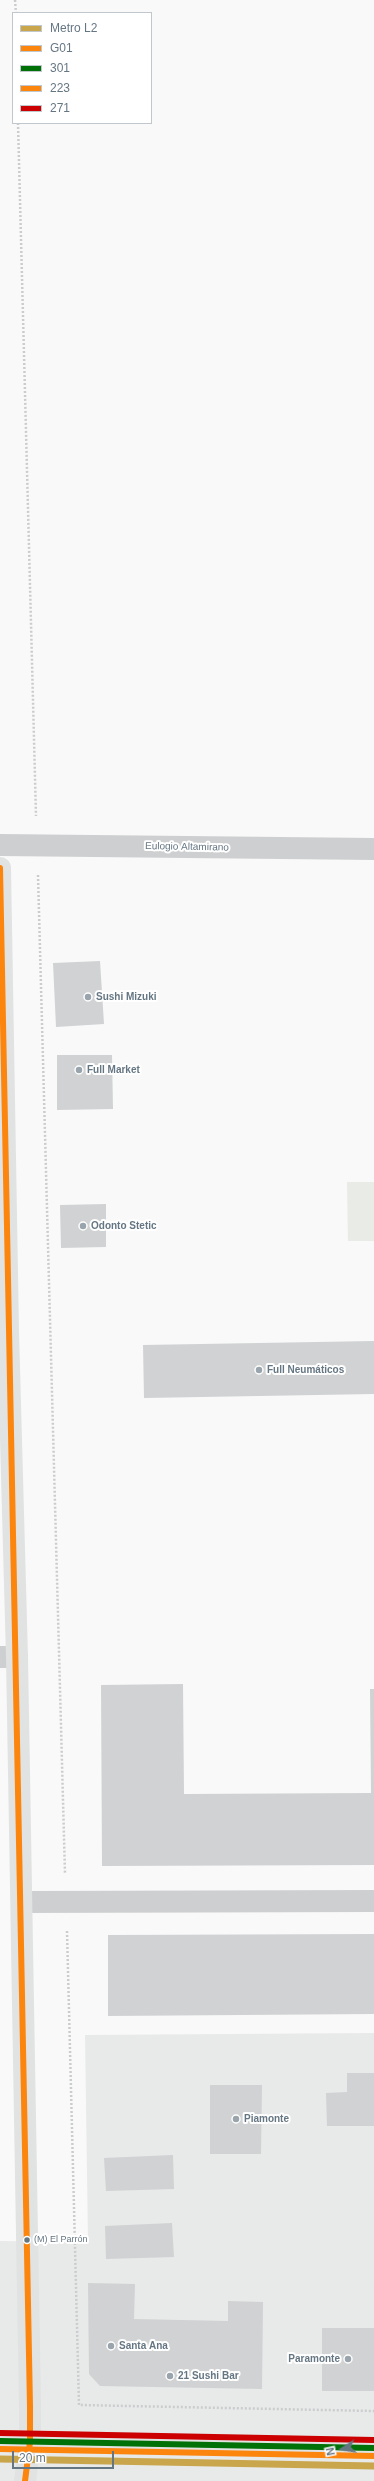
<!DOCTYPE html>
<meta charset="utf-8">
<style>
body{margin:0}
#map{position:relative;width:374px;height:2481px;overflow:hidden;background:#f9f9f9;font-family:Helvetica,sans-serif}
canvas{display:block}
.legend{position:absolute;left:12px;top:12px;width:140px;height:112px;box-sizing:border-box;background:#fff;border:1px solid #c1c8cd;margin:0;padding:5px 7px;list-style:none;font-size:12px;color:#657683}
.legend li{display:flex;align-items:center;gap:8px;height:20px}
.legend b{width:20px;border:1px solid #c1c8cd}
.north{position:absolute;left:322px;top:2429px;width:40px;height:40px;-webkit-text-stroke:3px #fff;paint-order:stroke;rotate:258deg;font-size:11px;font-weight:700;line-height:16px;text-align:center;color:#657683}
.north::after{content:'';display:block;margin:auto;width:14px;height:18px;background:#657683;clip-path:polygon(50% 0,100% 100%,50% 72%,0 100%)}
.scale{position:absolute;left:12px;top:2451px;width:102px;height:18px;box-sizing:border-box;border:2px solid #657683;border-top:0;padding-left:5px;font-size:12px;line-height:14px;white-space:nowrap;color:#657683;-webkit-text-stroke:3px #fff;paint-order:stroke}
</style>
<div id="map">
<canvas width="374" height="2481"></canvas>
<ul class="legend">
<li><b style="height:5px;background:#c9a54c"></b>Metro L2</li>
<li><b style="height:5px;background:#fc850d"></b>G01</li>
<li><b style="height:5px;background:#007106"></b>301</li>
<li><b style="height:5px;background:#fc850d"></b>223</li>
<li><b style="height:5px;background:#c00"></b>271</li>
</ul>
<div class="north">N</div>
<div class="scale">20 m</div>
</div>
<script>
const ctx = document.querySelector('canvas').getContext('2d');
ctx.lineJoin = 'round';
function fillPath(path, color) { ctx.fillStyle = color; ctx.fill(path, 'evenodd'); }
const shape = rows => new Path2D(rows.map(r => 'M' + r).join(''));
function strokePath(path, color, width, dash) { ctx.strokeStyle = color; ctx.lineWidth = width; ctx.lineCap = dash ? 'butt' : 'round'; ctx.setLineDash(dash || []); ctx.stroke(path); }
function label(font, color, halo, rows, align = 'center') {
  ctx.font = font + ' Helvetica,sans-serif'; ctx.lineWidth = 4; ctx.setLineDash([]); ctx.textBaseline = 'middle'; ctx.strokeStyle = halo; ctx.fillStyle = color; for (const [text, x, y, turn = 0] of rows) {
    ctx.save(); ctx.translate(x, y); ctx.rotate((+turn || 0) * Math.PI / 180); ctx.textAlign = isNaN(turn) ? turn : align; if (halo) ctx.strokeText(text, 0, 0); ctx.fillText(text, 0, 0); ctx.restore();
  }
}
fillPath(shape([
 [374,2033,374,2481,0,2481,0,2241,88,2242,85,2035]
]), '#e8e9e9');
fillPath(shape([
 [347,1182,374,1182,374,1241,348,1241]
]), '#e8ebe6');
fillPath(shape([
 [100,961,104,1024,56,1027,53,963],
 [57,1055,112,1055,113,1109,57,1110],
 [106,1204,106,1247,61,1248,60,1205],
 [374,1341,374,1394,144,1398,143,1345],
 [183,1684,184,1794,371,1793,370,1689,374,1689,374,1865,102,1866,101,1685],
 [374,1934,374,2014,108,2016,108,1935],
 [347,2073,374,2073,374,2126,327,2126,326,2093,347,2092],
 [210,2085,262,2085,261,2154,210,2154],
 [173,2155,174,2189,106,2191,104,2158],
 [172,2223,174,2257,106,2259,105,2226],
 [88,2283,135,2284,134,2319,228,2321,228,2301,263,2302,262,2389,100,2386,89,2374],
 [322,2328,374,2328,374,2391,322,2391]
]), '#d0d2d3');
strokePath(shape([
 [15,0,16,13],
 [18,123,36,816],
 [38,875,65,1874],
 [67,1931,79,2405,374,2411]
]), '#cbcccd', 2.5, [2, 2]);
strokePath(shape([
 [0,845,374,849],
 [0,1657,17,1657],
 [22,1902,374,1901]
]), '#cecfd0', 22);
strokePath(shape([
 [0,868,8,1331,17,1657,30,2406,30,2442,25,2481],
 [0,2441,374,2448]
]), '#e1e2e2', 22);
strokePath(shape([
 [0,868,30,2406,30,2442,25,2481]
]), '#fc850d', 6);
strokePath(shape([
 [0,2441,374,2448]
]), '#007106', 6);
strokePath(shape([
 [0,2449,374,2456]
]), '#fc850d', 6);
strokePath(shape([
 [0,2433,374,2440]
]), '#c00', 6);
strokePath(shape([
 [0,2459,374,2466]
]), '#c9a54c', 7);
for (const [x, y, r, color] of [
 [88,997,4,"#99a4ac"],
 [79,1070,4,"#99a4ac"],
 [83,1226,4,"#99a4ac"],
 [259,1370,4,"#99a4ac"],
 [236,2119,4,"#99a4ac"],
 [27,2240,3.5,"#657683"],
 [111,2346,4,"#99a4ac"],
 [348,2359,4,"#99a4ac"],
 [170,2376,4,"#99a4ac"]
]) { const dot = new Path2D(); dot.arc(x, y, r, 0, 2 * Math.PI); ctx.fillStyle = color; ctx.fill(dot); strokePath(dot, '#fff', 1.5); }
label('9px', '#657683', '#fff', [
 ["(M) El Parrón",34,2240]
], 'left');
label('10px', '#657683', '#fff', [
 ["Eulogio Altamirano",187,847,1]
]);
label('bold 10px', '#657683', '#fff', [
 ["Sushi Mizuki",96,997],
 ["Full Market",87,1070],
 ["Odonto Stetic",91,1226],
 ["Full Neumáticos",267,1370],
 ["Piamonte",244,2119],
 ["Santa Ana",119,2346],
 ["Paramonte",340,2359,"right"],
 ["21 Sushi Bar",178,2376]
], 'left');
</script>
